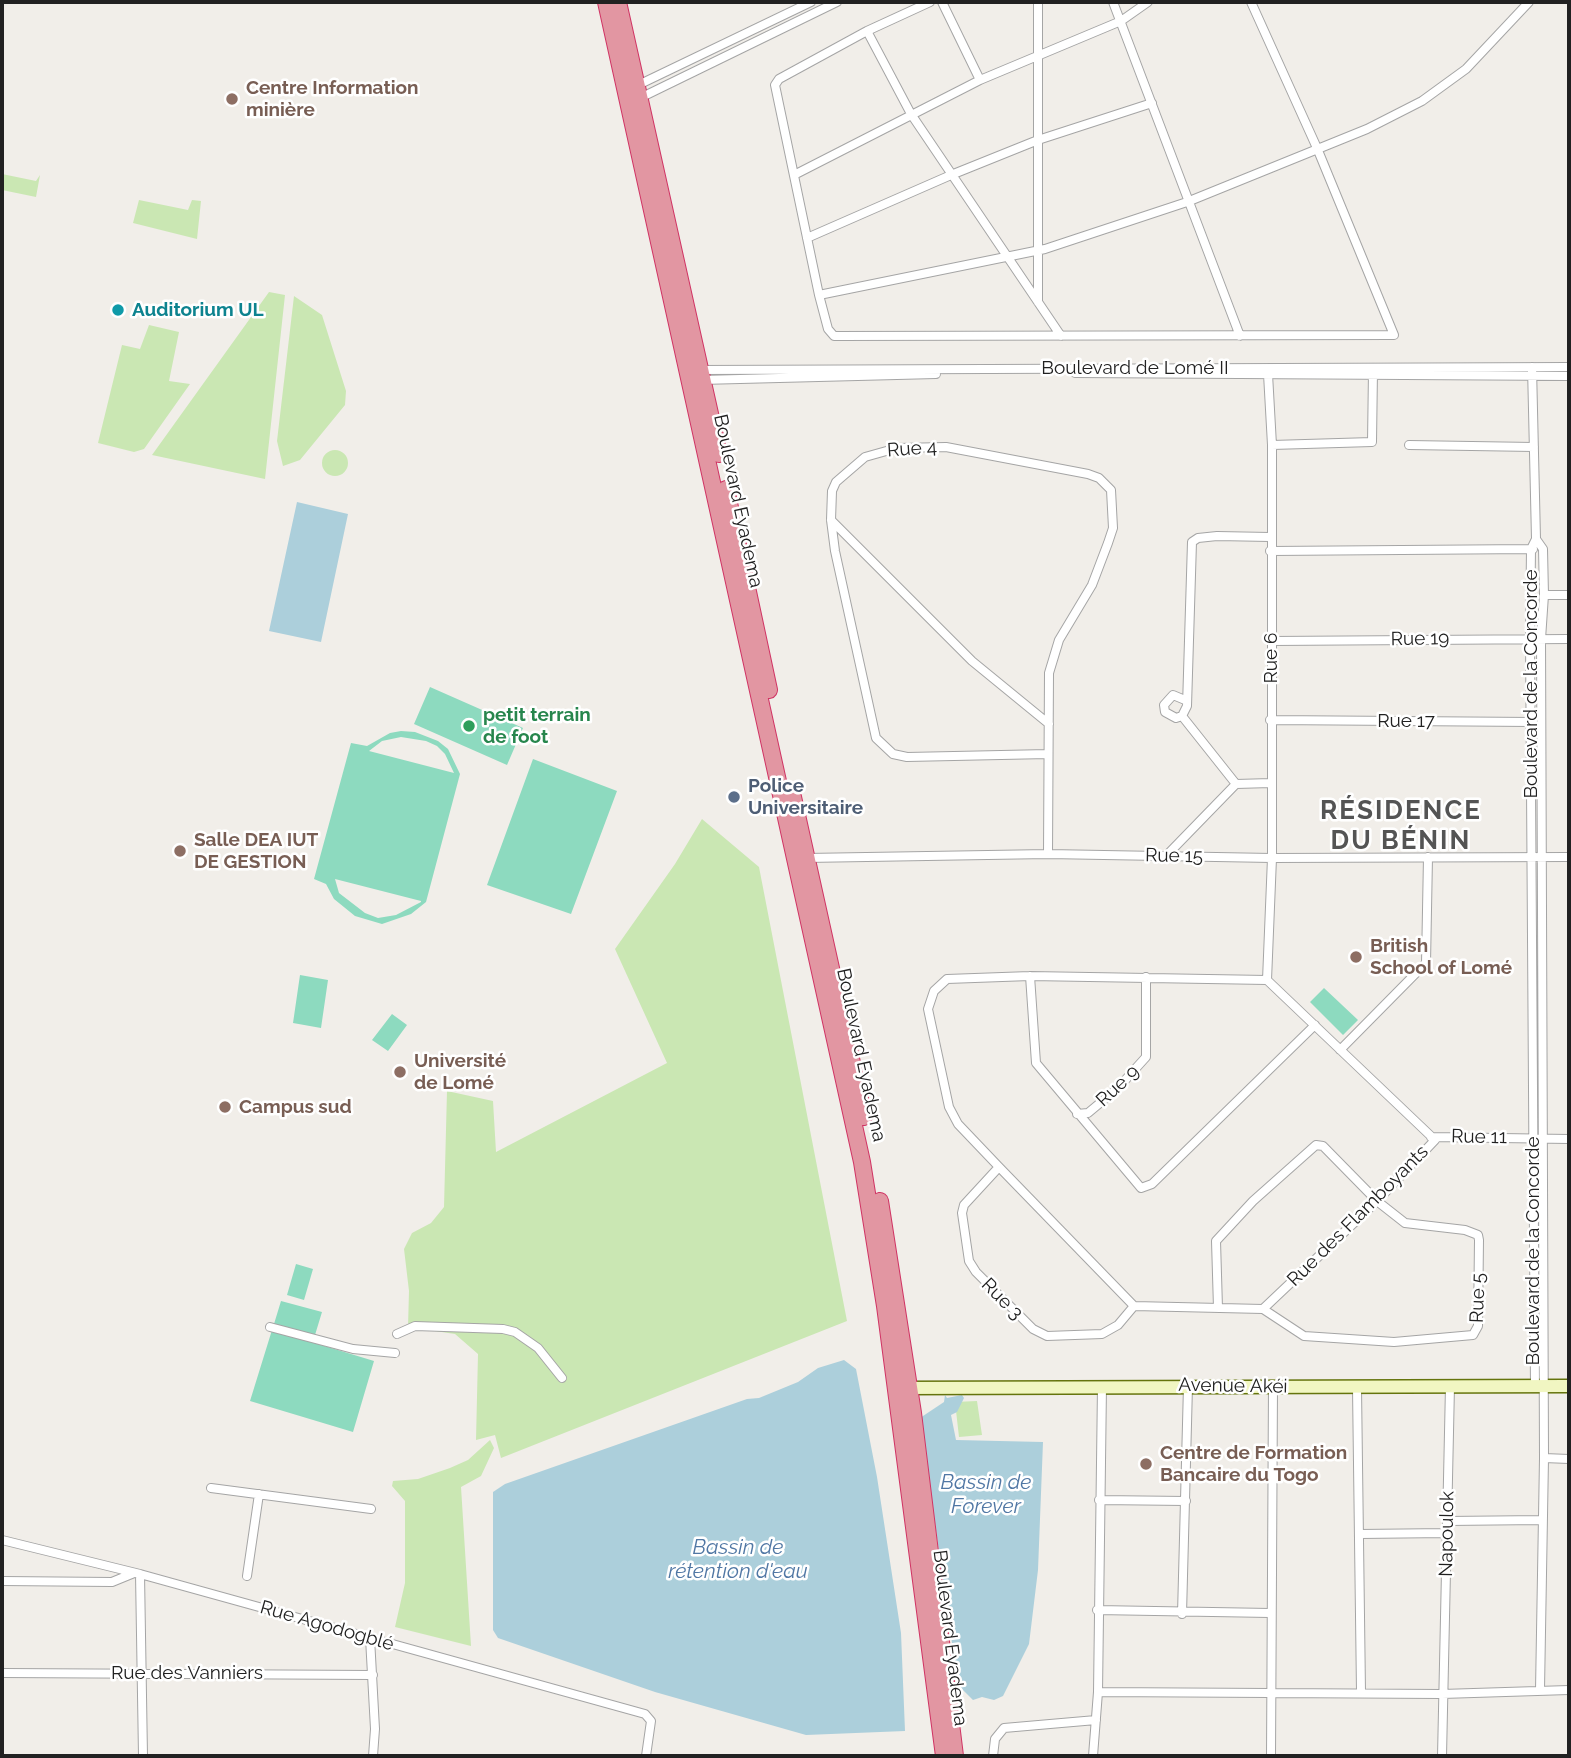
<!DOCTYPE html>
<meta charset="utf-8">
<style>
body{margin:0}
#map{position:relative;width:1571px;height:1758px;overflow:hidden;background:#f1eee9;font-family:Raleway,sans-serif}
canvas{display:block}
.frame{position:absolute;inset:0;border:4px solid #212121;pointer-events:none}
</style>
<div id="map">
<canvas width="1571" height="1758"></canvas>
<div class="frame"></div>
</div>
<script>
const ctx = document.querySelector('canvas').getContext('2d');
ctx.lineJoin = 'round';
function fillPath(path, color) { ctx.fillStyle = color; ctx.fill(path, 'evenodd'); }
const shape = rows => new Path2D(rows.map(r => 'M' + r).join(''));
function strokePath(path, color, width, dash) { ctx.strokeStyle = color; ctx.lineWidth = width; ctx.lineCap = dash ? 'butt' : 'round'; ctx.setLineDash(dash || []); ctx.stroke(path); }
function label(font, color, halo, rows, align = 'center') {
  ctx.font = font + ' Raleway,sans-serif'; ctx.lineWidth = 5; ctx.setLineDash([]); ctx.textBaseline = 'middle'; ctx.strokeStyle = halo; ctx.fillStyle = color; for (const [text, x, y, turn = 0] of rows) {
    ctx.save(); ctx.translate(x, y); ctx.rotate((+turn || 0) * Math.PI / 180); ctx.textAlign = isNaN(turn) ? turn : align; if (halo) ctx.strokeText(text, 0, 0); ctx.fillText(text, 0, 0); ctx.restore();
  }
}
fillPath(shape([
 [2,174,36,181,40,175,36,197,2,190],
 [139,200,188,210,192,200,201,201,197,239,133,223],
 [269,292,285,295,265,479,152,455],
 [294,296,322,315,346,391,345,405,300,460,283,466,277,441],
 [149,325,179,332,169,381,190,384,144,449,134,452,98,443,122,345,140,349],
 '322 463a13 13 0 1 1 26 0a13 13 0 1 1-26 0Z',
 [702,819,759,867,847,1321,501,1458,495,1435,476,1440,478,1354,455,1334,408,1327,409,1291,404,1249,412,1233,431,1223,444,1207,447,1091,493,1101,496,1152,667,1063,615,949,675,864],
 [977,1401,982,1435,959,1437,955,1402],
 [490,1440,494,1448,481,1476,461,1487,471,1646,395,1627,405,1583,405,1501,392,1486,393,1481,418,1479,450,1468,468,1460]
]), '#cae7b3');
fillPath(shape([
 [430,687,523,728,507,765,414,724],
 [401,731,415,732,438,741,448,749,460,774,426,902,411,914,382,924,355,916,334,899,326,884,314,879,351,743,367,746,390,733],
 [401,737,426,741,437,746,445,754,454,773,369,751,382,741],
 [335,879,421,901,421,902,396,915,378,918,365,913,339,893],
 [533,759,617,791,571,914,487,885],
 [300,975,328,980,321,1028,293,1023],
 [1324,988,1358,1020,1343,1035,1310,1002],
 [392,1014,407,1025,388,1051,372,1040],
 [296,1264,313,1269,304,1300,287,1295],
 [281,1301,322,1312,315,1335,274,1324],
 [272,1330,374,1361,353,1432,250,1401]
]), '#8ddabf');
fillPath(shape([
 [297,502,348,514,321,642,269,631],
 [844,1360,856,1369,877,1477,901,1633,905,1731,806,1735,655,1692,498,1638,493,1630,493,1492,505,1484,747,1399,759,1398,798,1382,818,1368],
 [945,1395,947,1398,962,1395,964,1398,957,1412,951,1415,956,1440,1043,1442,1038,1570,1029,1644,1003,1696,994,1700,982,1697,973,1700,958,1685,920,1418,944,1402]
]), '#accfdb');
const street = shape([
 [930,2,867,31,779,79,775,85,819,295,828,329,834,336,1394,335,1317,148,1251,2],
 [942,2,980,80],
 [1038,2,1038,302],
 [1113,2,1240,336],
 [867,31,911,114,1061,336],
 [634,87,811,2],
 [638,99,837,2],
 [794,175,980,80,1121,21,1148,2],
 [807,238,951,175,1038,140,1152,103],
 [819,295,1045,249,1187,202,1367,129,1422,101,1466,69,1529,2],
 [1532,367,1536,539,1531,549,1530,638,1535,1388],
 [697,370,1569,367],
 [1075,373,1569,376],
 [701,380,936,374],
 [1272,445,1372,442,1373,371],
 [1409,445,1534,447],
 [831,520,972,661,1049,724],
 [1536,539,1543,549,1544,595,1541,639,1544,1458,1540,1690],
 [1270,551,1533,549],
 [1544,595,1569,595],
 [1271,641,1569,639],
 [1185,700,1173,695,1164,705,1165,712,1176,718,1182,716,1187,706,1192,542,1198,538,1217,536,1270,537],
 [1182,716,1236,784],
 [1270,720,1533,722],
 [1048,854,1049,673,1059,640,1092,585,1108,543,1113,528,1111,490,1099,478,1088,474,946,447,897,448,865,457,836,482,832,491,831,520,835,551,876,738,893,754,907,757,1048,754],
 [1166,856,1236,784,1271,783],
 [806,858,1048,854,1272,858,1569,857],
 [1030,976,1267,980,1435,1140,1377,1201,1263,1309,1134,1306,999,1167,958,1124,949,1107,928,1009,934,991,947,979,1030,976],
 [1030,976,1036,1063,1141,1188,1152,1184,1315,1025],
 [1267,980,1272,858,1272,445,1268,374],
 [1340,1050,1426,963,1428,857],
 [1077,1114,1088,1113,1118,1088,1146,1057,1146,977],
 [1431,1137,1569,1139],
 [999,1167,964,1205,962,1213,969,1261,976,1272,1033,1329,1047,1336,1102,1334,1118,1325,1134,1306],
 [1218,1308,1216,1241,1253,1201,1316,1145,1323,1146,1377,1201,1405,1223,1465,1230,1478,1235,1479,1240,1478,1326,1473,1335,1394,1342,1304,1336,1263,1309],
 [270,1327,353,1349,395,1353],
 [397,1334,415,1326,503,1329,515,1332,538,1348,562,1378],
 [1357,1388,1361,1692],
 [1544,1458,1569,1459],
 [211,1488,371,1509],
 [1099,1500,1186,1501],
 [1447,1521,1542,1520],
 [1360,1534,1447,1533],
 [2,1540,140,1574,645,1714,651,1721,646,1756],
 [140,1574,143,1756],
 [247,1576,259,1494],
 [2,1581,112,1582,134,1573],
 [1097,1610,1270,1613],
 [1182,1614,1188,1386],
 [370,1638,375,1729,373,1756],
 [2,1673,373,1675],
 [1098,1692,1442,1694,1569,1690],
 [993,1756,995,1739,1004,1728,1096,1720],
 [1093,1756,1098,1692,1102,1386],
 [1271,1756,1273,1386],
 [1442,1756,1450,1386]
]);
const secondary = shape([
 [901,1388,1569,1386]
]);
const highway = shape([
 [606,2,862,1162,885,1306,944,1756],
 [618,2,719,454],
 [726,489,769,690],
 [793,797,864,1117],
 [880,1201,913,1413,955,1756]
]);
strokePath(street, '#a5a5a5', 10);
strokePath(secondary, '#65740d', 15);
strokePath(highway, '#d03464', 18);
strokePath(street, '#fff', 8);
strokePath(secondary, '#f1f6c2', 12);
strokePath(highway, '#e296a2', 16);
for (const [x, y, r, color] of [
 [232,99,7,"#8d6e63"],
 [118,310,7,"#0f9aa8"],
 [469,726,7,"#2e9e5b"],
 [734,797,7,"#5c6f8a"],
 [180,851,7,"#8d6e63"],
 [1356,957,7,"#8d6e63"],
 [400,1072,7,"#8d6e63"],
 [225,1107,7,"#8d6e63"],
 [1146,1464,7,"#8d6e63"]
]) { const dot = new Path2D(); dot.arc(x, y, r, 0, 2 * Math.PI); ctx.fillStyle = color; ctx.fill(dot); strokePath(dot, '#fff', 2.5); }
label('bold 19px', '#785e54', '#fff', [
 ["Centre Information",246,88],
 ["minière",246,110],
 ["Salle DEA IUT",194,840],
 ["DE GESTION",194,862],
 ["British",1370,946],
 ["School of Lomé",1370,968],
 ["Université",414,1061],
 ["de Lomé",414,1083],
 ["Campus sud",239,1107],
 ["Centre de Formation",1160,1453],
 ["Bancaire du Togo",1160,1475]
], 'left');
label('bold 19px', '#0d838f', '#fff', [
 ["Auditorium UL",132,310]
], 'left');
label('19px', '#212121', '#fff', [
 ["Boulevard de Lomé II",1135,368],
 ["Rue 4",912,449,-4],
 ["Boulevard Eyadema",738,501,78],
 ["Rue 19",1420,639,-1],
 ["Rue 6",1271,658,-90],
 ["Boulevard de la Concorde",1531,684,-90],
 ["Rue 17",1406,721],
 ["Rue 15",1174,856,1],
 ["Boulevard Eyadema",861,1055,78],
 ["Rue 9",1118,1086,-43],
 ["Rue 11",1479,1137,1],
 ["Rue des Flamboyants",1358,1216,-45],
 ["Boulevard de la Concorde",1533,1251,-90],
 ["Rue 5",1478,1298,-88],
 ["Rue 3",1002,1299,45],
 ["Avenue Akéi",1233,1386,1],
 ["Napoulok",1447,1534,-89],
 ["Rue Agodogblé",327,1626,16],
 ["Boulevard Eyadema",950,1638,83],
 ["Rue des Vanniers",187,1673]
]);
label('bold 19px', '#27864d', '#fff', [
 ["petit terrain",483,715],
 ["de foot",483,737]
], 'left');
label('bold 19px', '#4e5e75', '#fff', [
 ["Police",748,786],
 ["Universitaire",748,808]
], 'left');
label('italic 21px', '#5077a4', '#fff', [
 ["Bassin de",986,1483],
 ["Forever",986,1507],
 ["Bassin de",738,1548],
 ["rétention d'eau",738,1572]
]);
ctx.letterSpacing = '2px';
label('bold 26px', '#545454', '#fff', [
 ["RÉSIDENCE",1401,811],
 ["DU BÉNIN",1401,841]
]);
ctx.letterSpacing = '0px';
</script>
